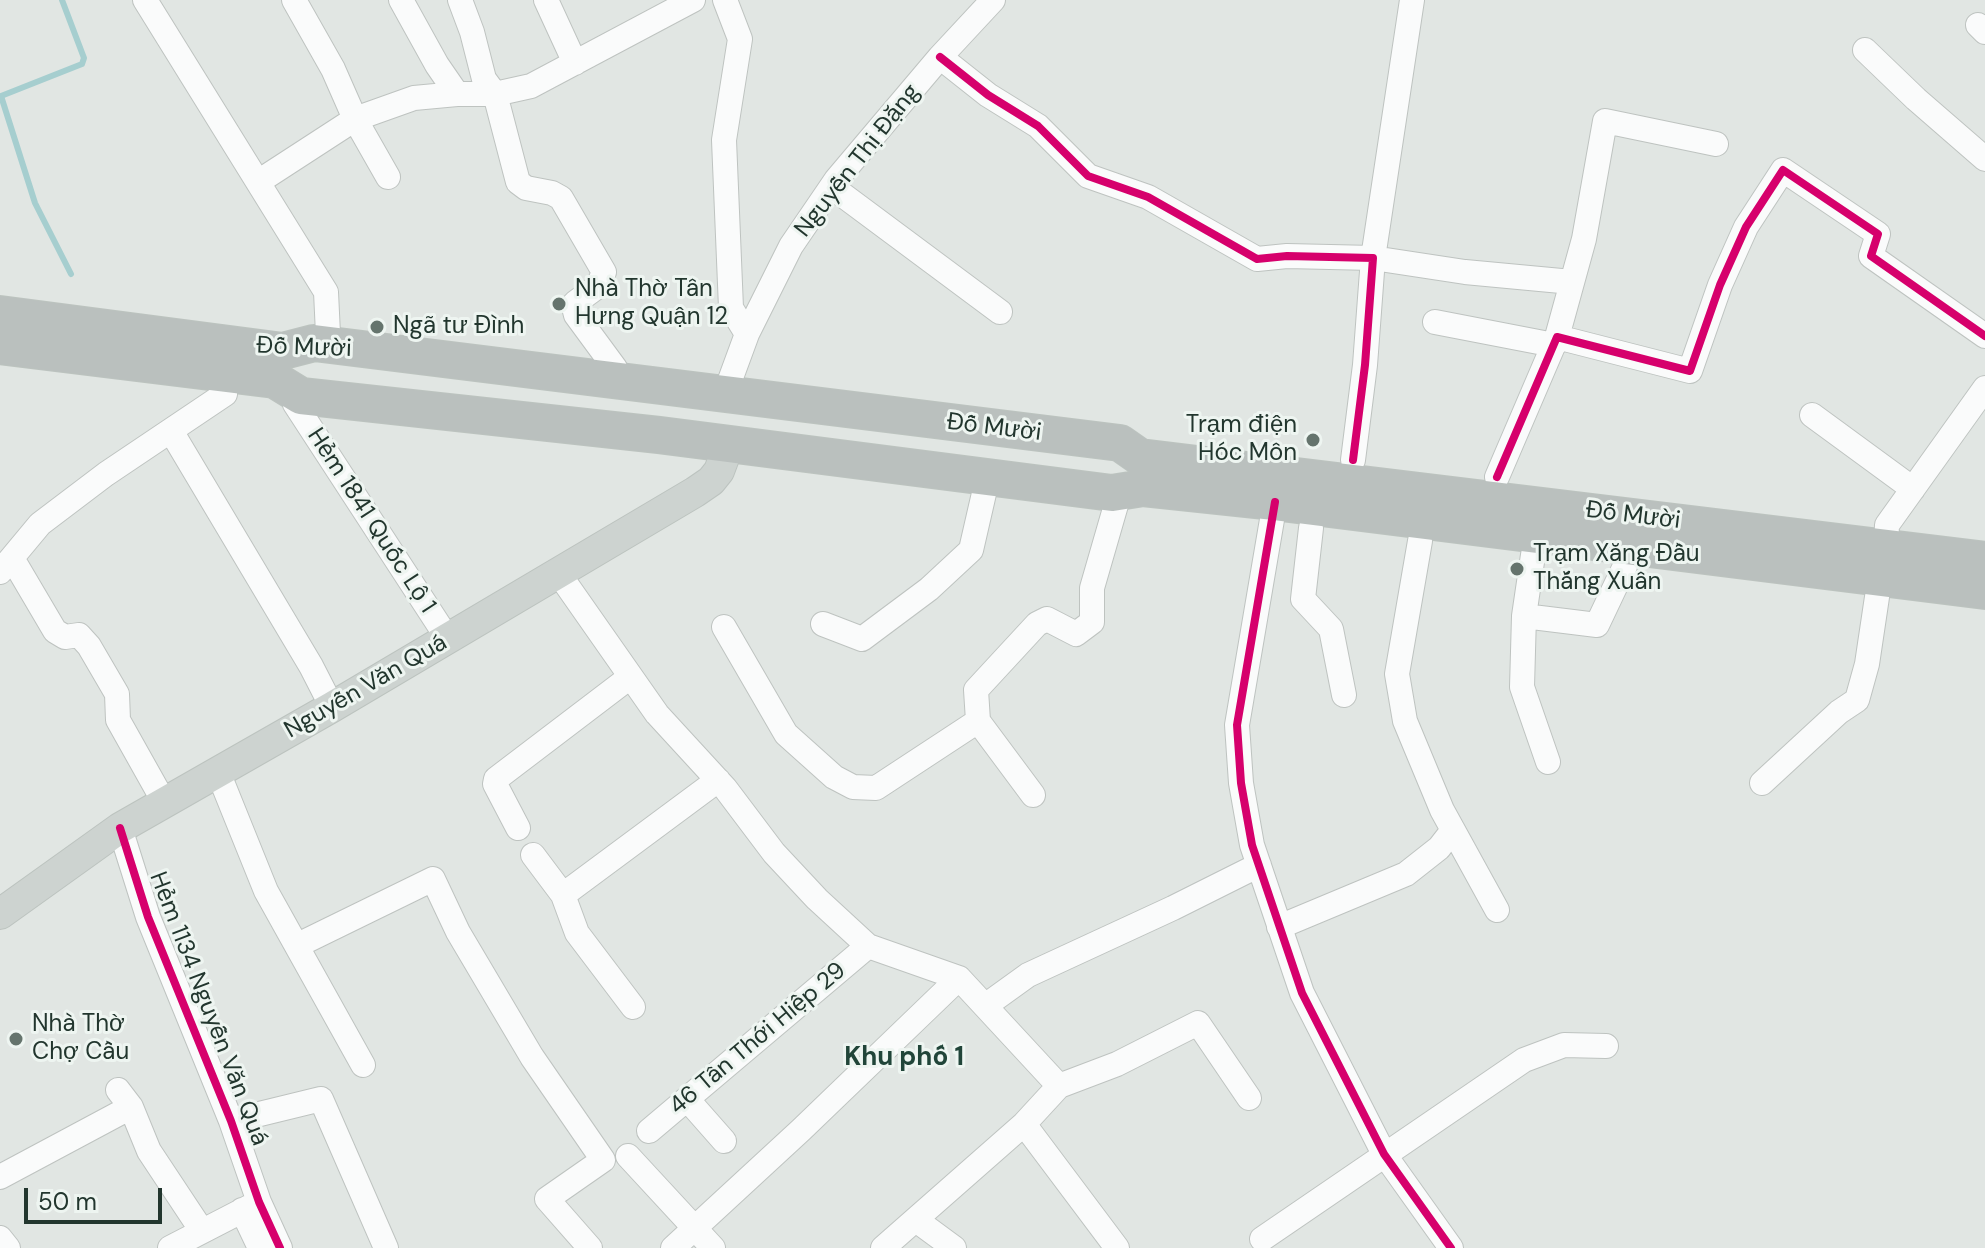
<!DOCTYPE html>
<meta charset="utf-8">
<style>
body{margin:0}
#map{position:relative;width:1985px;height:1248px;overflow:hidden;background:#e1e6e3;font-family:"DM Sans",sans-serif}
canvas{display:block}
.scale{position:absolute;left:24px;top:1188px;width:138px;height:36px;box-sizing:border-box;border:4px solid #22362e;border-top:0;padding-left:10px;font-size:24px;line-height:28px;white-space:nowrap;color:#22362e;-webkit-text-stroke:6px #eef5f1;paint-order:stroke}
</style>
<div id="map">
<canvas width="1985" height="1248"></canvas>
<div class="scale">50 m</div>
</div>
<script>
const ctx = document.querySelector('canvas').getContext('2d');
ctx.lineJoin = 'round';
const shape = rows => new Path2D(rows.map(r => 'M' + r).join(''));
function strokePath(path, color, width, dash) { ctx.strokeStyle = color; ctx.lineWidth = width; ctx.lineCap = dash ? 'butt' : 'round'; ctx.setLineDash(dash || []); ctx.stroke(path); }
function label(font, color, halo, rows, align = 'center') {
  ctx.font = font + ' "DM Sans",sans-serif'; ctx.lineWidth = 6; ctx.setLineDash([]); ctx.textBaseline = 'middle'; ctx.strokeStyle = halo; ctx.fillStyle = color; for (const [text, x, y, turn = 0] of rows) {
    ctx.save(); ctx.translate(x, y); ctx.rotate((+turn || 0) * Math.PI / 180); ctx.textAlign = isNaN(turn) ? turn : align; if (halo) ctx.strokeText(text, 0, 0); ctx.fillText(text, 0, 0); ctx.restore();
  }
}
strokePath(shape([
 [62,0,84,58,82,64,1,96,35,203,71,274]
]), '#a6cecf', 6);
const minor = shape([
 [145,0,326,292,328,334],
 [294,0,333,69,355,119,388,177],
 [401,0,437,65,457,94],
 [460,0,472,32,484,79,495,94,518,182,526,188,552,193,561,198,604,272,598,286,575,303,574,307,576,315,615,368,618,381],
 [546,0,575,63],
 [725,0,740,39,724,140,731,308,747,334],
 [1978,25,1985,32],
 [1865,50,1916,99,1985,159],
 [940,57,988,95,1038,126,1088,176,1148,197,1257,259,1287,256,1373,258,1465,272,1572,282],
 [258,182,355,119,414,98,457,94,495,94,531,86,693,0],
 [832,187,1000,312],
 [1435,322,1554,345],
 [1557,337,1690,371,1720,285,1746,227,1783,170,1878,234,1871,256,1985,336],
 [729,383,747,334,791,246,836,180,940,57,993,0],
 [295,404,448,639],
 [1812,415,1913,489],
 [171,431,311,666,332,707],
 [1353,460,1365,365,1373,258,1412,0],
 [1497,477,1557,337,1584,239,1605,121,1716,144],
 [1275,502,1237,725,1241,783,1252,845,1302,993,1384,1154,1451,1248],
 [1311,528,1303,599,1331,629,1344,695],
 [1420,541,1397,674,1405,721,1442,810,1497,910],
 [1886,546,1887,525,1985,388],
 [1533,555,1524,616,1597,625,1625,566],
 [12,558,55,631,65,637,79,635,89,646,117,694,118,720,164,802],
 [0,572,40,524,106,474,225,394],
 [559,574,657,714,725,788,774,853,817,899,868,946,959,978],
 [1524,616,1522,687,1548,762],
 [823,624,862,639,929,589,971,550,985,489],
 [724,627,786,734,834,777,853,787,876,788,978,721,976,690,1037,624,1047,619,1076,634,1092,622,1092,588,1116,505],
 [978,721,1033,795],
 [218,772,266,891,363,1065],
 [1762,783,1839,712,1857,700,1867,664,1877,597],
 [120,828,148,917,231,1121,259,1202,280,1248],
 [518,828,495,784,496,779,630,677],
 [533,855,563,895,577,933,633,1007],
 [563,895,718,780],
 [1279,927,1406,874,1439,848,1453,830],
 [298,945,433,879,458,932,532,1057,603,1160,547,1199,590,1248],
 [985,1006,1028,975,1173,908,1259,865],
 [1059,1086,1117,1064,1198,1023,1249,1098],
 [118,1090,131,1107,149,1151,202,1231],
 [687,1099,724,1141],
 [231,1121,321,1099,386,1248],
 [1024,1124,1117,1248],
 [649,1131,868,946],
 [628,1156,713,1248],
 [0,1177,131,1107],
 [242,1210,260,1248],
 [916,1220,954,1248],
 [0,1238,8,1248],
 [1262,1239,1524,1060,1564,1045,1606,1046],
 [170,1248,259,1202],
 [673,1248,801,1130,959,978,1059,1086,1024,1124,883,1248]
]);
const major = shape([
 [0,914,120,828,332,707,695,492,711,481,719,471,725,455]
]);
const highway = shape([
 [0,314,283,351,314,343,1120,443,1140,457,1985,560],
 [0,346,275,380,301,396,659,435,1112,493,1143,488,1275,502,1985,591]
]);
strokePath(minor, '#bec3c0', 26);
strokePath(major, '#bcc3bf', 32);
strokePath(highway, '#bcc3bf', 38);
strokePath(minor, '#fafbfb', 24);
strokePath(major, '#cdd3d0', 30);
strokePath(highway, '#bac0be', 36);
strokePath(shape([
 [940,57,988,95,1038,126,1088,176,1148,197,1257,259,1287,256,1373,258,1365,365,1353,460],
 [1497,477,1557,337,1690,371,1720,285,1746,227,1783,170,1878,234,1871,256,1985,336],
 [1275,502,1237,725,1241,783,1252,845,1302,993,1384,1154,1451,1248],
 [120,828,148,917,231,1121,259,1202,280,1248]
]), '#d6006c', 8);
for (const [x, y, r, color] of [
 [559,304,8,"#65746d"],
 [377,327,8,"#65746d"],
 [1313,440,8,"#65746d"],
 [1517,569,8,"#65746d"],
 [16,1039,8,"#65746d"]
]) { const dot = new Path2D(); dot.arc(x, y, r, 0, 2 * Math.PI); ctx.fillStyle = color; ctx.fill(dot); strokePath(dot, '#eef5f1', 3); }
label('24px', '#22362e', '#eef5f1', [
 ["Nguyễn Thị Đặng",858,161,-52],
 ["Đỗ Mười",304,348,2],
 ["Đỗ Mười",994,428,7],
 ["Đỗ Mười",1633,516,7],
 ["Hẻm 1841 Quốc Lộ 1",371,521,57],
 ["Nguyễn Văn Quá",366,687,-30],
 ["Hẻm 1134 Nguyễn Văn Quá",208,1009,69],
 ["46 Tân Thới Hiệp 29",758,1039,-40]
]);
label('24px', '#22362e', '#eef5f1', [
 ["Nhà Thờ Tân",575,290],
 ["Hưng Quận 12",575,318],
 ["Ngã tư Đình",393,327],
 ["Trạm điện",1297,426,"right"],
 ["Hóc Môn",1297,454,"right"],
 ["Trạm Xăng Đầu",1533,555],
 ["Thắng Xuân",1533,583],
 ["Nhà Thờ",32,1025],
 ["Chợ Cầu",32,1053]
], 'left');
label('bold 26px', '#214539', '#eef5f1', [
 ["Khu phố 1",904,1058]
]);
</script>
